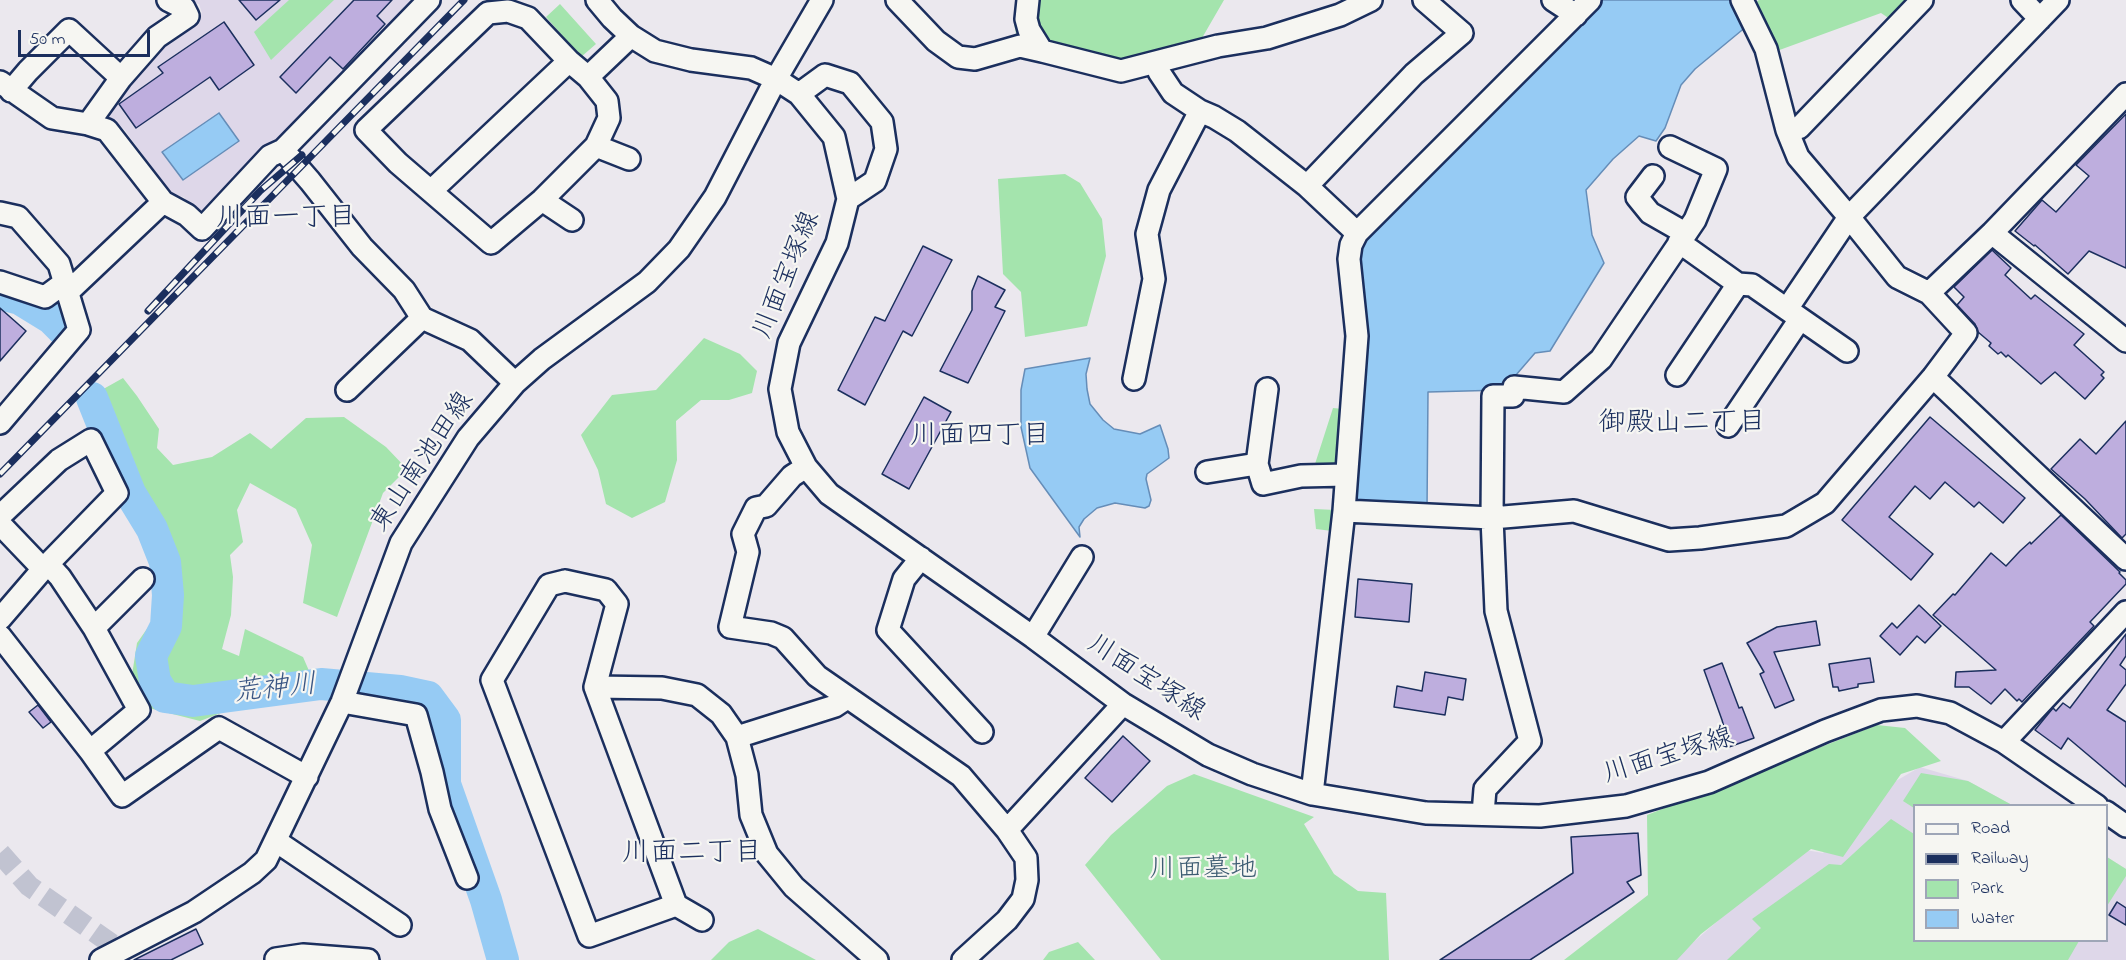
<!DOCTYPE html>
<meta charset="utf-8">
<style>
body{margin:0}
#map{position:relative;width:2126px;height:960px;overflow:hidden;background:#ebe8ee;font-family:"Indie Flower",sans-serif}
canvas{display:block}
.legend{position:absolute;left:1913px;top:804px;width:195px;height:138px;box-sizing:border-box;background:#f6f6f2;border:2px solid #9ea6b7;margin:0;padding:8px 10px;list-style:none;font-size:18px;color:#1b2f5e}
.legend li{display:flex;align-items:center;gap:12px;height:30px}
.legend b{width:30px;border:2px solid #9ea6b7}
.scale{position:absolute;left:18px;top:30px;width:132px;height:27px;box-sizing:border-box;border:3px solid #1b2f5e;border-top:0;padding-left:8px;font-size:18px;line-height:21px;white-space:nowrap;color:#1b2f5e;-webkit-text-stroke:4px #f6f6f2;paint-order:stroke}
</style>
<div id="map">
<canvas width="2126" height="960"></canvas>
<ul class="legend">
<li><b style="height:8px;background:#f6f6f2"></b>Road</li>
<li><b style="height:8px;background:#1b2f5e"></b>Railway</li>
<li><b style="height:16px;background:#a4e4ad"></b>Park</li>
<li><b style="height:16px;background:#96cbf4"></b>Water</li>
</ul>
<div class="scale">50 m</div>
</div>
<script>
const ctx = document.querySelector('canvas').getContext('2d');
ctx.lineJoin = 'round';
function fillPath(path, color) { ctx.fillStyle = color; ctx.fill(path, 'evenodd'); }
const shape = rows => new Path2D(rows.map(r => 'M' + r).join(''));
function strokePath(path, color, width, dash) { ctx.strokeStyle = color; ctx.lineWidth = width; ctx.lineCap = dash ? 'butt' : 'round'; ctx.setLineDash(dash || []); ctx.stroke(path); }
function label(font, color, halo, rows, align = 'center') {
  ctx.font = font + ' "Indie Flower","Klee One",sans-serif'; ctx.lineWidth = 4.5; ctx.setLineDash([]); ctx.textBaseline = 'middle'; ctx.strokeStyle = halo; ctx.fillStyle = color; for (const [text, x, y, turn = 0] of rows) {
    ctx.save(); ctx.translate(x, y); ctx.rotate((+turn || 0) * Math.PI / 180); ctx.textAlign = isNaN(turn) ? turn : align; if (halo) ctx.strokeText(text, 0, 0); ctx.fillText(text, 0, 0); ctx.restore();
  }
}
fillPath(shape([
 [184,0,421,0,207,215,195,214,184,197,172,195,124,129,108,116,167,38,202,13,199,4],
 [1920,767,1968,781,2012,805,1914,806,1914,940,2106,940,2107,857,2126,869,2126,960,1673,960,1800,849,1823,853,1870,796]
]), '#ded7e9');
fillPath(shape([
 [289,0,334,0,271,60,254,32],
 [1016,0,1224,0,1202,38,1111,62,1016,34,1014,23],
 [1759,0,1908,0,1890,19,1881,13,1774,52,1752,5],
 [560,4,596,44,581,57,546,17],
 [1065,174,1080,183,1102,219,1106,256,1087,326,1025,337,1021,292,1003,274,998,179],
 [704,338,740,354,757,371,752,393,729,400,701,400,676,421,677,460,665,502,632,518,606,504,598,470,581,435,612,395,656,390],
 [123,378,137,396,159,429,157,448,173,465,212,457,250,433,271,449,306,418,344,417,386,447,407,469,383,493,337,617,303,603,312,545,296,509,250,483,237,510,243,542,230,555,233,577,231,615,222,649,239,656,245,629,303,657,313,680,283,700,234,708,200,721,149,708,132,675,137,643,156,616,149,546,108,438,98,392],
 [1333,408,1343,409,1337,463,1315,464],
 [1314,509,1336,510,1332,531,1316,529],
 [1877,725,1905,728,1941,761,1901,774,1843,857,1811,849,1701,934,1677,960,1564,960,1648,895,1647,815],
 [1921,773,1968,781,2012,805,1914,806,1914,808,1903,801],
 [1194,774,1314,817,1304,824,1334,874,1358,891,1386,893,1389,960,1161,960,1085,865,1111,835,1167,786],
 [1891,819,1914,834,1914,940,2079,941,2068,960,1727,960,1761,928,1752,919,1829,864,1841,865],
 [2107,857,2126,869,2126,876,2107,906],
 [758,929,816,960,711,960,729,942],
 [1078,942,1095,960,1043,960,1049,952]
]), '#a4e4ad');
const water = shape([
 [1600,0,1733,0,1747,26,1695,69,1681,85,1665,128,1656,141,1639,136,1613,159,1586,190,1592,235,1604,263,1550,351,1535,353,1503,390,1428,392,1427,510,1352,505,1360,435,1365,348,1358,261,1365,237,1600,0],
 [219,113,239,141,183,180,162,152,219,113],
 [1090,358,1086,374,1087,389,1090,404,1103,420,1114,429,1140,434,1160,425,1168,449,1169,458,1147,474,1146,479,1151,500,1149,506,1145,508,1115,503,1097,508,1084,519,1079,527,1080,537,1030,468,1021,427,1021,390,1025,369,1090,358]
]);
fillPath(water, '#96cbf4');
strokePath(water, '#658db8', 1.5);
strokePath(shape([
 [0,294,20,299,51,318,68,335],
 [92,398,130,493,152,529,165,562,168,595,166,626,151,656,155,681,165,697,193,701,321,684,400,691,428,697,445,720,445,784,486,900,503,960]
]), '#96cbf4', 32);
const building = shape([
 [239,0,280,0,256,20,239,0],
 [354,0,392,0,377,16,385,24,343,69,330,57,296,93,280,77,354,0],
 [224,22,254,65,219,90,210,77,136,128,119,104,163,73,158,67,224,22],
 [2126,114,2126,268,2089,251,2068,274,2035,245,2034,246,2015,231,2042,200,2056,212,2089,176,2076,165,2126,114],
 [923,246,952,260,912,336,903,331,865,405,838,390,875,317,885,321,923,246],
 [1992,250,2011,268,2005,275,2031,299,2035,295,2084,334,2074,345,2104,372,2101,375,2104,378,2085,399,2055,372,2041,384,2008,355,2006,357,2001,352,1998,354,1989,346,1991,343,1978,332,1975,324,1957,305,1964,297,1954,287,1992,250],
 [978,276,1005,290,995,307,1005,311,968,383,940,371,972,310,972,291,978,276],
 [0,308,26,331,0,361,0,308],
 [924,397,951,412,909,489,882,474,924,397],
 [1930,417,2025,498,2003,523,1979,502,1974,507,1945,482,1930,499,1915,486,1889,517,1933,554,1911,580,1842,520,1930,417],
 [2126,421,2126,534,2122,538,2085,499,2051,469,2080,439,2096,454,2126,421],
 [2061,515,2120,572,2119,573,2126,580,2126,584,2090,622,2094,626,2022,702,2019,699,2017,701,2005,689,1991,704,1969,687,1955,687,1956,672,1996,670,1933,615,1953,594,1955,595,1991,553,2006,566,2020,551,2030,542,2031,544,2061,515],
 [1358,579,1412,584,1409,622,1355,617,1358,579],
 [1919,605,1941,626,1925,643,1917,636,1900,655,1880,636,1892,623,1897,628,1919,605],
 [1816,621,1820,645,1774,652,1794,700,1775,708,1760,674,1764,672,1747,643,1777,627,1816,621],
 [2126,634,2126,656,2120,665,2126,670,2126,684,2107,710,2126,722,2126,787,2068,738,2061,749,2035,730,2053,708,2056,711,2063,703,2070,708,2126,634],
 [1870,658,1874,682,1858,684,1858,687,1839,691,1838,687,1833,687,1829,664,1870,658],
 [1722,663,1739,708,1742,707,1754,738,1729,747,1721,728,1724,727,1722,720,1704,670,1722,663],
 [1425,672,1466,679,1463,700,1448,697,1445,715,1394,707,1397,686,1422,691,1425,672],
 [38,705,51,722,43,728,29,712,38,705],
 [1123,736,1150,761,1112,802,1085,778,1123,736],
 [1638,833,1641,875,1627,882,1634,892,1530,960,1440,960,1573,873,1571,837,1638,833],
 [2117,902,2126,908,2126,925,2109,915,2117,902],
 [196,929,203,944,171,960,134,960,196,929]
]);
fillPath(building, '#beaede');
strokePath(building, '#1b2f5e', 1.5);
strokePath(shape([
 [0,853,29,886,113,945]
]), '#c1c3d1', 21, [21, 10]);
const minor = shape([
 [597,0,612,18,631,36,655,51,691,60,751,68,776,79,799,94,834,137,848,199,837,243,789,343,780,389,788,432,806,467,829,494,1033,637,1123,704,1208,755,1252,774,1312,794,1426,813,1540,816,1626,806,1709,782,1825,731,1881,710,1917,706,1950,713,2004,742,2097,806],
 [897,0,936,41,958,57,975,59,1020,46,1042,51],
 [1028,0,1026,19,1029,30,1042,51,1121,71,1218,46,1267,38,1340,15,1371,0],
 [1553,0,1576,15],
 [1742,0,1766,49,1787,130,1799,128,1922,0],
 [2022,0,2040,19],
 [508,11,528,18,569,61,588,77,607,101,609,118,596,146,542,200,491,243,398,163,366,130,488,13,508,11],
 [1159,62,1159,72,1173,93,1200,111,1214,117,1237,131,1307,186,1357,233,1351,245,1349,259,1357,336,1344,511,1312,794],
 [588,77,631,36],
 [0,82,52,118,88,124,107,130,163,202,187,215,202,229,270,156,283,150,429,0],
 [11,91,28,71,69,30,121,78],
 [799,94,825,75,850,83,882,122,886,149,875,181,848,199],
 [88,124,121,78,157,37,188,16,184,8,168,0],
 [1787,130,1798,157,1849,217,2058,0],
 [596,146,629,159],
 [283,150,310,181,362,247,404,290,422,318,470,340,515,383],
 [1653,176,1637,197,1650,213,1685,233],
 [1307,186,1414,74,1462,33,1424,0],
 [431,191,569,61],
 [542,200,572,220],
 [0,213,18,217,59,264,79,330,0,423],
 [1357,233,1590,0],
 [1992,233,2126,341],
 [1679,242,1738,284,1752,285,1847,351],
 [0,282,45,297,64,283],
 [67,293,163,202],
 [1929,293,1992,233,2126,94],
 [1677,375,1738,284],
 [1933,377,2126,559],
 [1134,379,1154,279,1147,234,1159,190,1200,111],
 [1267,389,1257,464,1263,484,1301,476,1346,475],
 [347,390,422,318],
 [1728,426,1800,319],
 [806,467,792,476,766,506,756,508,743,534,748,552,730,627,771,633,783,638,817,676,961,776,1007,830,1026,858,1027,880,1023,899,1007,920,963,960],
 [1207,472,1257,464],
 [1344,511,1492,518,1574,511,1669,540,1700,538,1786,526,1825,503,1933,377,1966,333,1929,293,1897,277,1849,217,1787,309],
 [0,516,59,460,91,440,117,493,43,569,0,619],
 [0,524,43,569],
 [921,558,904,579,888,630,982,732],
 [565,581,606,590,617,604,595,687,676,905,589,936,492,680,549,585,565,581],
 [94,628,143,579],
 [0,636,90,751,139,710,94,628,60,577,48,564],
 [1033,637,1082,557],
 [595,687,662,688,697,695,721,714,737,737,747,775,751,815,767,854,794,887,877,960],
 [342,702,416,715,432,772,440,809,467,878],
 [737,737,835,706,847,698],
 [2004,742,2126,612],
 [90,751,122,796,219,728,307,777],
 [2106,812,2126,826],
 [1483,814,1485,789,1530,741,1496,611,1492,518,1493,396,1513,396,1514,387,1564,392,1601,359,1695,220,1716,169,1670,147],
 [1007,830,1123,704],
 [276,841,400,925],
 [676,905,702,920],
 [276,959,303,955,368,960],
 [101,960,194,912,252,873,266,860,342,702,401,543,468,438,515,383,542,359,647,282,679,249,715,197,776,79,822,0]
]);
strokePath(minor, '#1b2f5e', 26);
strokePath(minor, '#f6f6f2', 21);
const rail = shape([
 [148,311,260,191,302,155],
 [0,474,464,0]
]);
strokePath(rail, '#1b2f5e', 7);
strokePath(rail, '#f6f6f2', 4.5, [14]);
label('27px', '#1b2f5e', '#f6f6f2', [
 ["川面宝塚線",789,276,-68],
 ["東山南池田線",424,463,-56],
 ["川面宝塚線",1145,680,33],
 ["川面宝塚線",1669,758,-17]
]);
label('27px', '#3d5c72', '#f6f6f2', [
 ["川面墓地",1203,872]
]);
label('28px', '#1b2f5e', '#f6f6f2', [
 ["川面一丁目",286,220],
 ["御殿山二丁目",1682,425],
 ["川面四丁目",980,438],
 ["川面二丁目",692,855]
]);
label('italic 28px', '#3a5684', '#f6f6f2', [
 ["荒神川",275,691,-6]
]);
</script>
